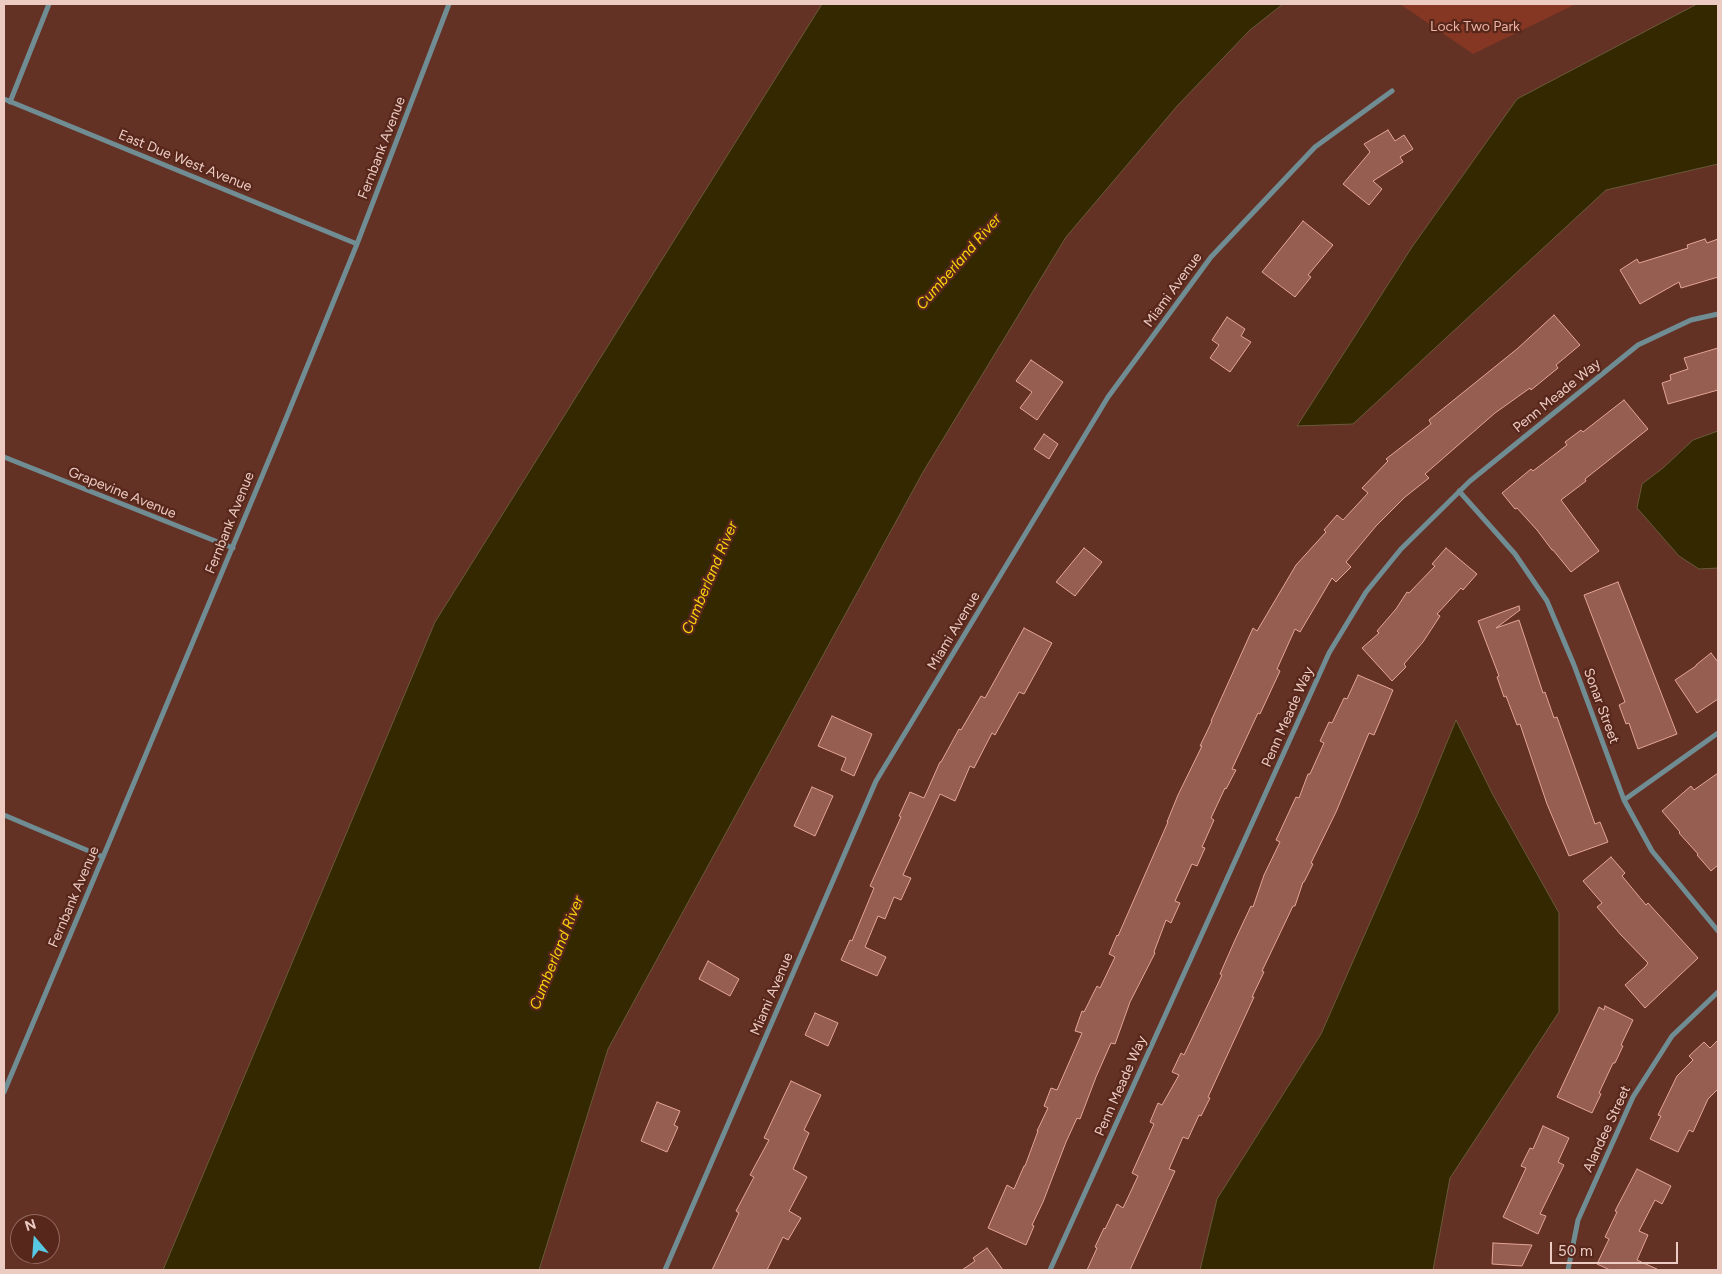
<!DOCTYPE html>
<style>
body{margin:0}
#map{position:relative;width:1722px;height:1274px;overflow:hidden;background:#643125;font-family:Figtree,sans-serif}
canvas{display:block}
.frame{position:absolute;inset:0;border:5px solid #eccbc3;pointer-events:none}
.north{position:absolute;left:10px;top:1214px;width:50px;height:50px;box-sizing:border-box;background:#58271b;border:1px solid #93695e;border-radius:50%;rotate:342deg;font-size:14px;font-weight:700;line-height:20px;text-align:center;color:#eccbc3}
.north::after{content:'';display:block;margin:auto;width:18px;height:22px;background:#57c9e2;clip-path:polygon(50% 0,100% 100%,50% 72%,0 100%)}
.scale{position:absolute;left:1550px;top:1242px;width:128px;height:22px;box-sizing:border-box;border:2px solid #eccbc3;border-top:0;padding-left:6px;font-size:15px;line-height:18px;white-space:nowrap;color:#eccbc3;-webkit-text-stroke:4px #58271b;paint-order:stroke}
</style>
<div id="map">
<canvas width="1722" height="1274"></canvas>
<div class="frame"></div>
<div class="north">N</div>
<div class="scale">50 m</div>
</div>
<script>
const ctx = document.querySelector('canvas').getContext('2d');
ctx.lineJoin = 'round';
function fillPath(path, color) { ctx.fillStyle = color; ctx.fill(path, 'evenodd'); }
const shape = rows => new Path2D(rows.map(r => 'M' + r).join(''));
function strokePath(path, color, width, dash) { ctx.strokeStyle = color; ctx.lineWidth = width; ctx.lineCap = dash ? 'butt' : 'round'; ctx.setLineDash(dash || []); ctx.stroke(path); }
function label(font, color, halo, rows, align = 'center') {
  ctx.font = font + ' Figtree,sans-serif'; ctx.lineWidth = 4.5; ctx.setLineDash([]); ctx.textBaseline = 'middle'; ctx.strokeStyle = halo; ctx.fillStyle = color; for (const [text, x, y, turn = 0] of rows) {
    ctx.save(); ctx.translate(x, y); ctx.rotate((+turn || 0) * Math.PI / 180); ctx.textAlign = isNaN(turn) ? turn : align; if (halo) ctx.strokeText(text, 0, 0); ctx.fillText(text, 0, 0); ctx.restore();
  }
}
fillPath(shape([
 [1400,4,1576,4,1473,54]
]), '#853724');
const water = shape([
 [822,4,1283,4,1250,30,1178,105,1066,237,923,472,608,1049,539,1270,163,1270,435,622,822,4],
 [1697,4,1718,4,1718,164,1606,190,1353,424,1297,426,1412,247,1517,99,1697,4],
 [1718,431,1718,568,1699,569,1679,556,1637,508,1642,484,1663,468,1693,440,1718,431],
 [1456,720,1493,795,1559,913,1559,1012,1450,1178,1433,1270,1200,1270,1217,1199,1321,1034,1418,813,1456,720]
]);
fillPath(water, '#332800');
strokePath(water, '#6a593a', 1);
const building = shape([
 [1388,130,1395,141,1404,135,1413,149,1400,157,1403,162,1373,181,1382,189,1369,205,1343,184,1370,152,1364,144,1388,130],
 [1303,221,1333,245,1308,275,1311,277,1295,297,1262,272,1303,221],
 [1705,239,1707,243,1718,239,1718,277,1681,288,1679,282,1640,304,1620,270,1637,259,1639,263,1688,248,1687,245,1705,239],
 [1554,315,1580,345,1556,365,1558,368,1531,390,1530,388,1495,413,1425,474,1429,478,1405,497,1376,526,1346,562,1351,567,1336,582,1332,578,1300,632,1295,629,1277,669,1280,671,1260,714,1258,713,1232,769,1236,770,1226,789,1225,788,1211,818,1214,820,1202,847,1205,848,1197,866,1192,864,1175,901,1180,903,1171,923,1166,920,1154,952,1155,953,1130,1002,1115,1044,1111,1043,1096,1077,1080,1119,1077,1118,1066,1142,1043,1202,1032,1225,1034,1226,1026,1245,988,1228,1007,1185,1014,1189,1024,1166,1025,1166,1038,1131,1037,1131,1048,1108,1044,1106,1051,1088,1057,1090,1082,1033,1075,1031,1082,1011,1084,1012,1097,986,1100,988,1115,957,1109,954,1117,935,1118,936,1168,822,1167,822,1178,795,1202,746,1200,746,1212,721,1211,721,1253,628,1257,631,1296,565,1326,532,1324,530,1337,515,1343,520,1368,493,1362,488,1388,461,1386,459,1431,424,1429,420,1517,349,1554,315],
 [1227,317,1245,329,1241,336,1251,342,1230,372,1210,358,1219,345,1212,340,1227,317],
 [1718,348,1718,390,1668,404,1662,383,1671,380,1670,375,1688,369,1684,358,1718,348],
 [1031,360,1063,382,1037,420,1020,408,1032,392,1016,381,1031,360],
 [1624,400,1648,429,1585,479,1586,481,1561,500,1599,551,1571,572,1553,550,1552,550,1537,530,1517,508,1515,509,1502,493,1531,469,1533,471,1567,445,1565,442,1581,430,1583,432,1624,400],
 [1044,434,1058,444,1049,459,1034,449,1044,434],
 [1084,548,1102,562,1075,596,1056,582,1084,548],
 [1446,548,1477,574,1463,590,1461,588,1437,614,1440,616,1423,642,1404,664,1406,667,1392,681,1362,648,1379,633,1377,631,1396,609,1407,592,1409,593,1435,566,1432,564,1446,548],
 [1618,582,1677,734,1638,749,1629,723,1626,724,1619,705,1625,702,1584,595,1618,582],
 [1519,606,1520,610,1496,628,1519,620,1543,693,1545,692,1554,718,1557,717,1595,824,1600,822,1608,842,1569,856,1547,804,1520,724,1517,725,1506,696,1504,697,1497,677,1499,676,1478,621,1519,606],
 [1024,628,1052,643,1024,694,1019,692,995,735,992,733,974,768,970,766,955,801,940,794,903,875,911,878,901,900,894,897,885,919,878,916,865,947,886,957,877,976,841,960,850,940,852,941,874,888,870,886,901,817,899,816,910,792,924,798,940,762,941,762,959,729,961,730,981,696,985,698,1024,628],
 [1711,653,1718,662,1718,699,1697,713,1675,680,1696,666,1696,665,1711,653],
 [1358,675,1393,690,1374,735,1369,733,1336,812,1311,863,1313,864,1304,882,1303,882,1295,906,1293,906,1262,971,1264,972,1252,997,1254,997,1208,1097,1210,1098,1201,1116,1199,1115,1188,1139,1183,1137,1169,1169,1175,1171,1130,1270,1087,1270,1097,1248,1095,1247,1104,1228,1105,1229,1117,1204,1123,1208,1138,1176,1132,1173,1154,1124,1150,1122,1158,1103,1162,1105,1179,1075,1172,1072,1181,1053,1184,1055,1222,975,1220,974,1235,940,1251,906,1253,907,1264,875,1280,842,1276,840,1296,797,1299,798,1308,774,1310,774,1324,743,1320,741,1329,722,1332,723,1344,698,1347,699,1358,675],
 [832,716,872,734,854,776,841,770,846,758,818,746,832,716],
 [1718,773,1718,865,1711,871,1697,855,1698,854,1679,833,1680,832,1662,811,1691,786,1694,790,1718,773],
 [812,787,833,796,815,836,794,826,812,787],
 [1611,857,1625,873,1622,876,1646,905,1648,903,1698,958,1645,1008,1625,985,1645,967,1648,963,1621,935,1597,907,1602,903,1583,881,1611,857],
 [708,961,739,979,730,996,699,979,708,961],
 [1605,1006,1633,1020,1621,1045,1623,1046,1615,1063,1613,1063,1599,1093,1601,1094,1592,1113,1557,1097,1599,1007,1604,1010,1605,1006],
 [815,1013,838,1023,828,1046,805,1035,815,1013],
 [1718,1040,1718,1089,1708,1099,1693,1132,1689,1130,1678,1152,1650,1139,1661,1116,1658,1115,1677,1076,1693,1060,1689,1056,1704,1042,1710,1048,1718,1040],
 [791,1081,821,1095,804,1130,809,1133,793,1169,807,1177,789,1211,801,1218,788,1240,783,1237,767,1270,712,1270,739,1213,736,1211,754,1177,750,1175,769,1140,764,1138,791,1081],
 [657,1102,680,1111,674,1125,678,1127,667,1152,641,1141,657,1102],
 [1543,1126,1569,1138,1558,1162,1564,1165,1540,1214,1546,1216,1538,1234,1503,1217,1526,1168,1521,1166,1530,1148,1533,1149,1543,1126],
 [1637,1169,1671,1186,1662,1204,1655,1200,1639,1231,1648,1235,1637,1260,1659,1270,1610,1270,1597,1264,1609,1239,1605,1237,1617,1212,1615,1211,1637,1169],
 [1493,1243,1532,1245,1522,1266,1492,1264,1493,1243],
 [987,1248,1003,1270,962,1270,975,1261,973,1258,987,1248]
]);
fillPath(building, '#955e50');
strokePath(building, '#e3a595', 1);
strokePath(shape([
 [4,99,357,244],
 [10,102,49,4],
 [4,457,233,548],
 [1459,491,1515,554,1547,601,1574,665,1624,800,1652,851,1718,931],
 [1624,800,1718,733],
 [4,815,103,857],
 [4,1092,103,857,278,438,357,244,449,4],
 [665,1270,876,781,1108,397,1211,257,1315,147,1392,91],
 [1050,1270,1329,653,1366,592,1401,549,1470,481,1638,345,1691,320,1718,314],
 [1568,1270,1578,1220,1633,1097,1672,1036,1718,992]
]), '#708d94', 5);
label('14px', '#ecb3a4', '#58271b', [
 ["Lock Two Park",1475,27]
]);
label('14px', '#eccbc3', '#58271b', [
 ["Fernbank Avenue",382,148,-69],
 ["East Due West Avenue",185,161,22],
 ["Miami Avenue",1173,290,-54],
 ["Penn Meade Way",1557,396,-39],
 ["Grapevine Avenue",122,493,22],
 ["Fernbank Avenue",230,523,-68],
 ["Miami Avenue",954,631,-59],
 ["Sonar Street",1601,706,70],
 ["Penn Meade Way",1288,717,-66],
 ["Fernbank Avenue",74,897,-67],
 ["Miami Avenue",772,994,-67],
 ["Penn Meade Way",1121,1086,-66],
 ["Alandee Street",1607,1129,-65]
]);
label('italic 15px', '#fad209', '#58271b', [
 ["Cumberland River",959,262,-49],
 ["Cumberland River",710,578,-67],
 ["Cumberland River",557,953,-68]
]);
</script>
